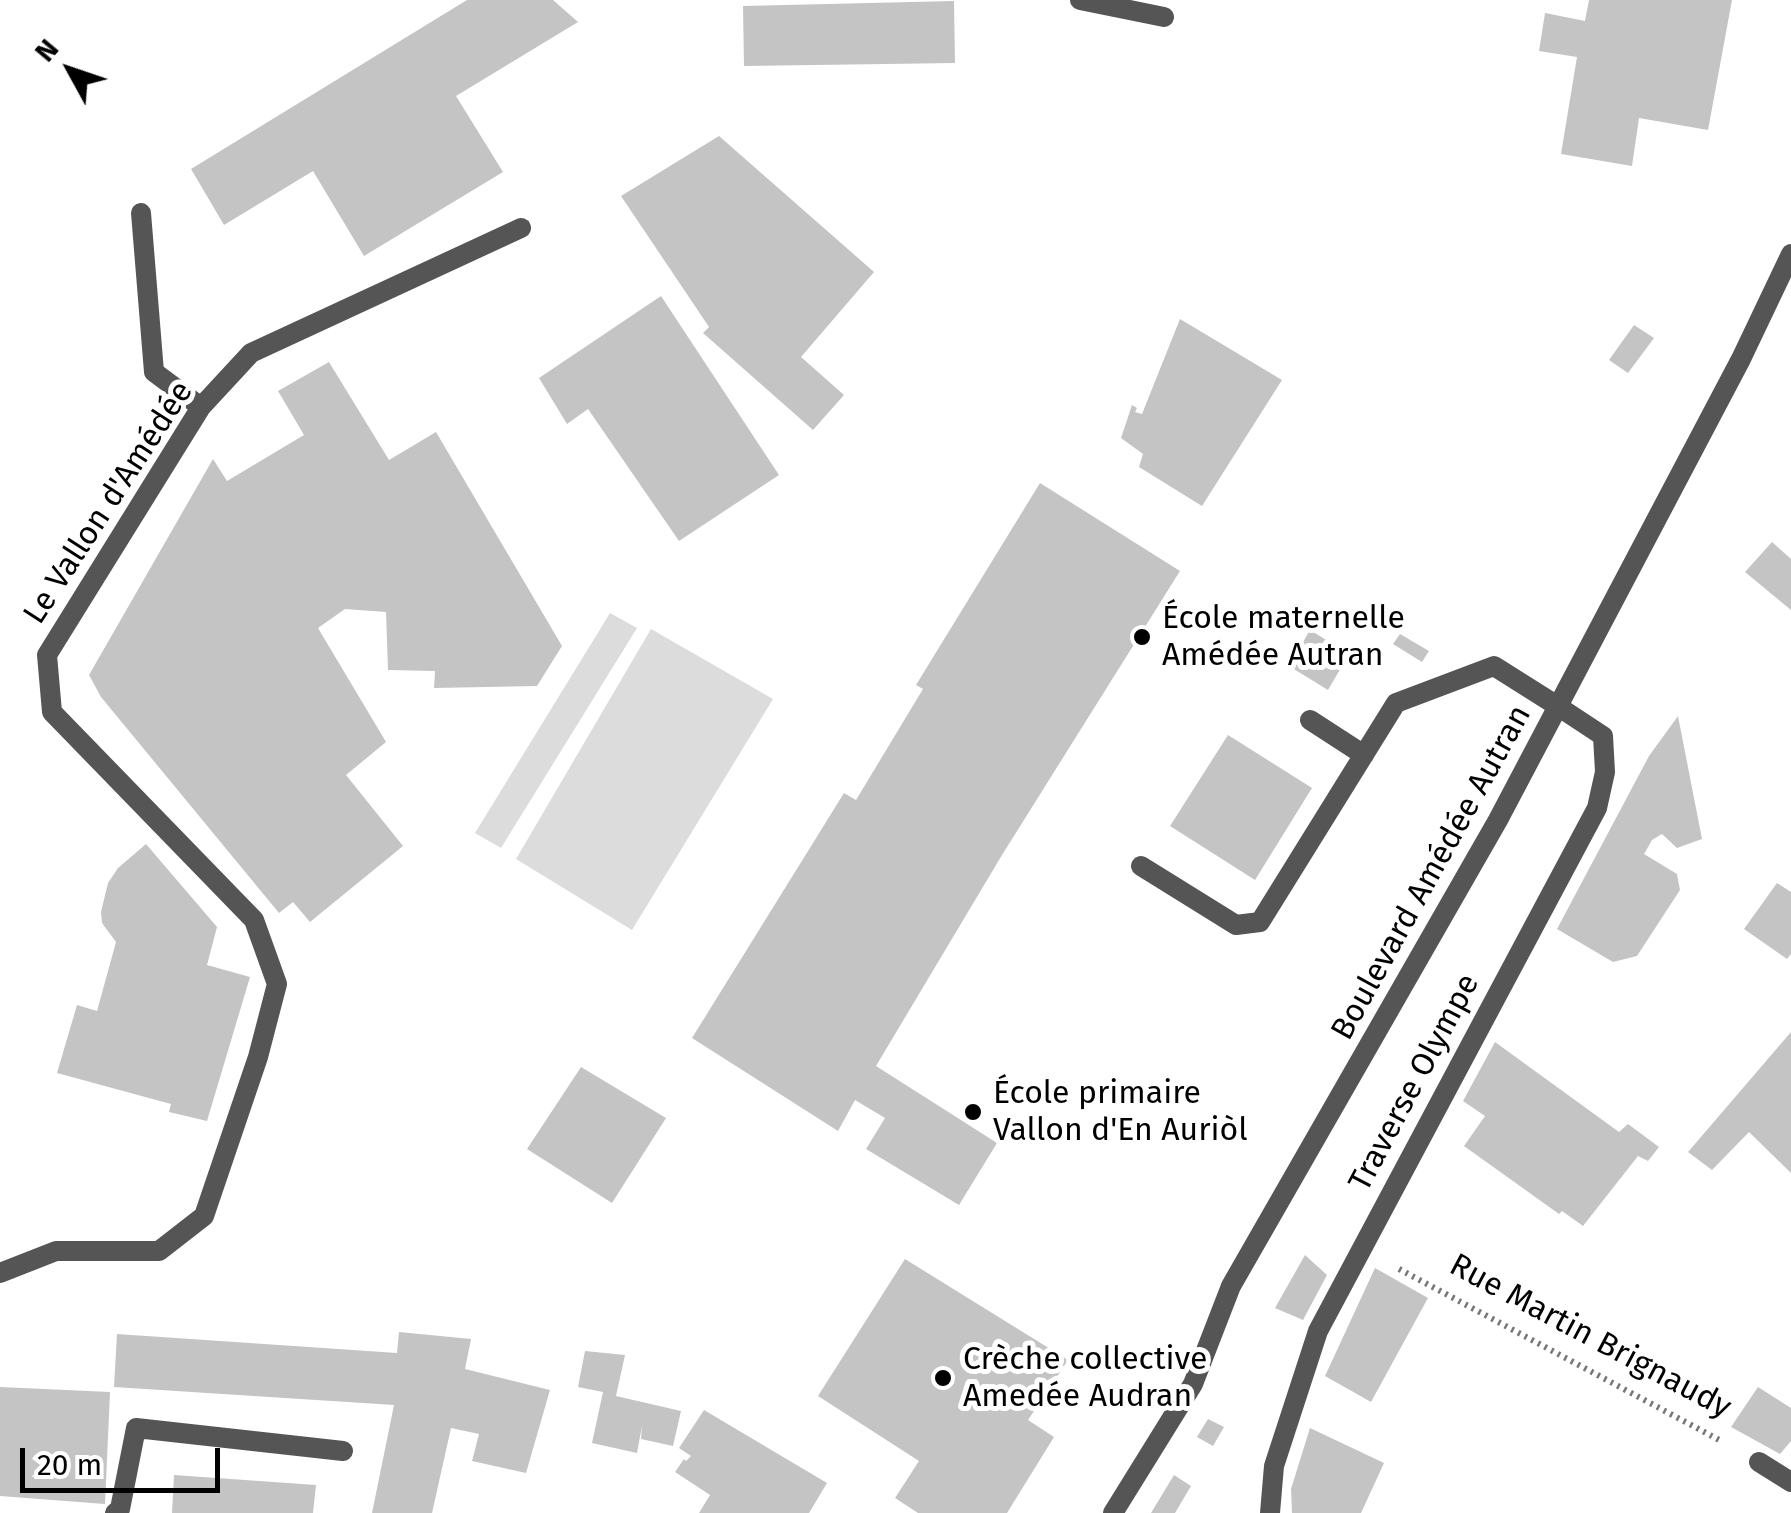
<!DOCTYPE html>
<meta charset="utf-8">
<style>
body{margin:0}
#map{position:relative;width:1791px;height:1513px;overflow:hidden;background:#fff;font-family:"Fira Sans",sans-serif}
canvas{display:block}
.north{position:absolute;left:20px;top:20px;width:100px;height:100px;-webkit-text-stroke:8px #fff;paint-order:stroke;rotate:310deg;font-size:28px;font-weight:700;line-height:40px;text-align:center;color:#000}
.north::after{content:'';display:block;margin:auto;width:35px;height:45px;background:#000;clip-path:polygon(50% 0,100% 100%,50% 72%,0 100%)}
.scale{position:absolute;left:20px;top:1448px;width:200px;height:45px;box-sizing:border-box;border:5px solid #000;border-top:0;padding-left:12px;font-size:30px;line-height:35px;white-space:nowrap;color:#000;-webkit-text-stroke:8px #fff;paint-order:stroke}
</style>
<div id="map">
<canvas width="1791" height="1513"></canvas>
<div class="north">N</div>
<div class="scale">20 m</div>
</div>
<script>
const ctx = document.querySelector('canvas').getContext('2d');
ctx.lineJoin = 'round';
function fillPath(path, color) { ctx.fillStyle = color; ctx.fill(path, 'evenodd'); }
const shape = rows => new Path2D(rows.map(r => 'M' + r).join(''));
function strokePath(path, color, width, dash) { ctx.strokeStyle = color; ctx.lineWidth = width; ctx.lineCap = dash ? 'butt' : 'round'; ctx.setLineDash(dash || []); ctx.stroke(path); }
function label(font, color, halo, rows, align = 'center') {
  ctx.font = font + ' "Fira Sans",sans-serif'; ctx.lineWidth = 10; ctx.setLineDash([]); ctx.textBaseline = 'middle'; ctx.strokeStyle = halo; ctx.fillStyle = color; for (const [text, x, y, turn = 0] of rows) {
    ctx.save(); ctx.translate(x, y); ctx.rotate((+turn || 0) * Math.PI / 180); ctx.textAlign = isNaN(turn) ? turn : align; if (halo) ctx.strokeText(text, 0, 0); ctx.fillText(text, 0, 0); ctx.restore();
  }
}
fillPath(shape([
 [610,613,637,628,501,848,475,833],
 [651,629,773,699,632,930,516,859]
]), '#dcdcdc');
fillPath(shape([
 [467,0,553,0,578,22,456,96,503,172,364,256,313,171,224,225,191,169],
 [1589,0,1732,0,1708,130,1639,118,1632,166,1561,154,1577,57,1539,51,1545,13,1585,21],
 [954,1,955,63,744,66,743,6],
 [719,136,874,272,801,357,844,395,813,430,703,333,709,327,621,196],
 [661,296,779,475,679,541,588,409,567,424,539,378],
 [1180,319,1282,380,1202,506,1139,467,1143,454,1121,438,1132,405,1137,408,1135,412,1142,414],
 [1634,325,1654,338,1628,373,1609,360],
 [329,362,389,460,436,432,562,646,537,686,434,688,435,671,388,670,386,612,345,609,318,628,386,742,346,775,403,846,310,922,293,902,279,913,101,697,89,675,213,459,227,481,304,435,278,391],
 [1040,483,1180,571,1002,855,876,1066,997,1143,959,1205,866,1149,885,1118,855,1100,838,1131,692,1038,844,793,856,800,923,689,916,685],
 [1772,542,1791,559,1791,610,1745,572],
 [1310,630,1349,654,1328,690,1289,666],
 [1400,634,1429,651,1422,662,1393,644],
 [1678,716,1702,839,1677,848,1662,834,1652,840,1644,854,1677,874,1680,890,1637,956,1613,962,1557,929,1649,756],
 [1228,735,1312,788,1255,880,1170,826],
 [146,844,217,927,207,965,250,977,207,1121,169,1112,171,1104,57,1073,77,1005,97,1011,116,942,102,923,101,912,108,883,118,868],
 [1777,883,1791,892,1791,954,1787,959,1744,929],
 [1791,1032,1791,1173,1749,1132,1712,1170,1688,1152],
 [1495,1042,1619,1132,1628,1124,1659,1147,1648,1161,1638,1156,1583,1226,1562,1211,1559,1214,1464,1146,1485,1116,1463,1101],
 [581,1067,666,1118,612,1203,527,1149],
 [1305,1255,1327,1275,1303,1320,1275,1308],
 [905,1259,1068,1360,1028,1420,1054,1437,1007,1513,918,1513,895,1498,919,1461,818,1396],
 [1375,1268,1428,1298,1371,1402,1325,1376],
 [399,1332,471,1339,465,1369,550,1390,526,1473,472,1461,479,1434,451,1428,432,1513,372,1513,394,1405,114,1387,117,1334,397,1353],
 [585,1351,625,1355,616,1396,681,1411,673,1446,641,1439,642,1426,637,1453,592,1443,603,1392,578,1387],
 [0,1387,110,1392,105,1504,0,1496],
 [1758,1387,1791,1408,1791,1441,1780,1454,1731,1427],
 [704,1410,827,1483,809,1513,699,1513,710,1495,675,1472,684,1459,686,1461,691,1456,679,1448],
 [1208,1419,1224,1427,1213,1446,1197,1437],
 [1310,1428,1384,1463,1361,1513,1292,1513,1291,1489],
 [174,1475,316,1485,313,1513,172,1513],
 [1174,1475,1191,1486,1175,1513,1151,1513]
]), '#c4c4c4');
strokePath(shape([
 [1399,1269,1723,1442]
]), '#777', 6, [2.5, 5]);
strokePath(shape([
 [1080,0,1164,17],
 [141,213,154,372,201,407],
 [1310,720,1364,755],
 [1141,866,1236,925,1260,922,1396,703,1494,666,1559,707],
 [0,1273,56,1251,159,1251,204,1216,258,1057,277,984,254,920,52,712,47,655,201,407,251,353,521,228],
 [115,1513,120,1509,136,1428,343,1451]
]), '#555', 20);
strokePath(shape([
 [1759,1462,1791,1482],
 [1113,1513,1193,1384,1231,1286,1498,820,1741,359,1791,254],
 [1270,1513,1274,1466,1318,1331,1597,808,1605,772,1603,736,1559,707]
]), '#555', 20);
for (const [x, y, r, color] of [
 [1142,637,10,"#000"],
 [973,1112,10,"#000"],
 [943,1378,10,"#000"]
]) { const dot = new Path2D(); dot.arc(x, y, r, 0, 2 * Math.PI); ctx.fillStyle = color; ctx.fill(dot); strokePath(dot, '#fff', 4); }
label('32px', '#000', '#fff', [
 ["Le Vallon d'Amédée",109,503,-57],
 ["Boulevard Amédée Autran",1432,873,-61],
 ["Traverse Olympe",1415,1083,-62],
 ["Rue Martin Brignaudy",1590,1337,28]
]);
label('32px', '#000', '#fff', [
 ["École maternelle",1162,619],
 ["Amédée Autran",1162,656],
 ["École primaire",993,1094],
 ["Vallon d'En Auriòl",993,1131],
 ["Crèche collective",963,1360],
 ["Amedée Audran",963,1397]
], 'left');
</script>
